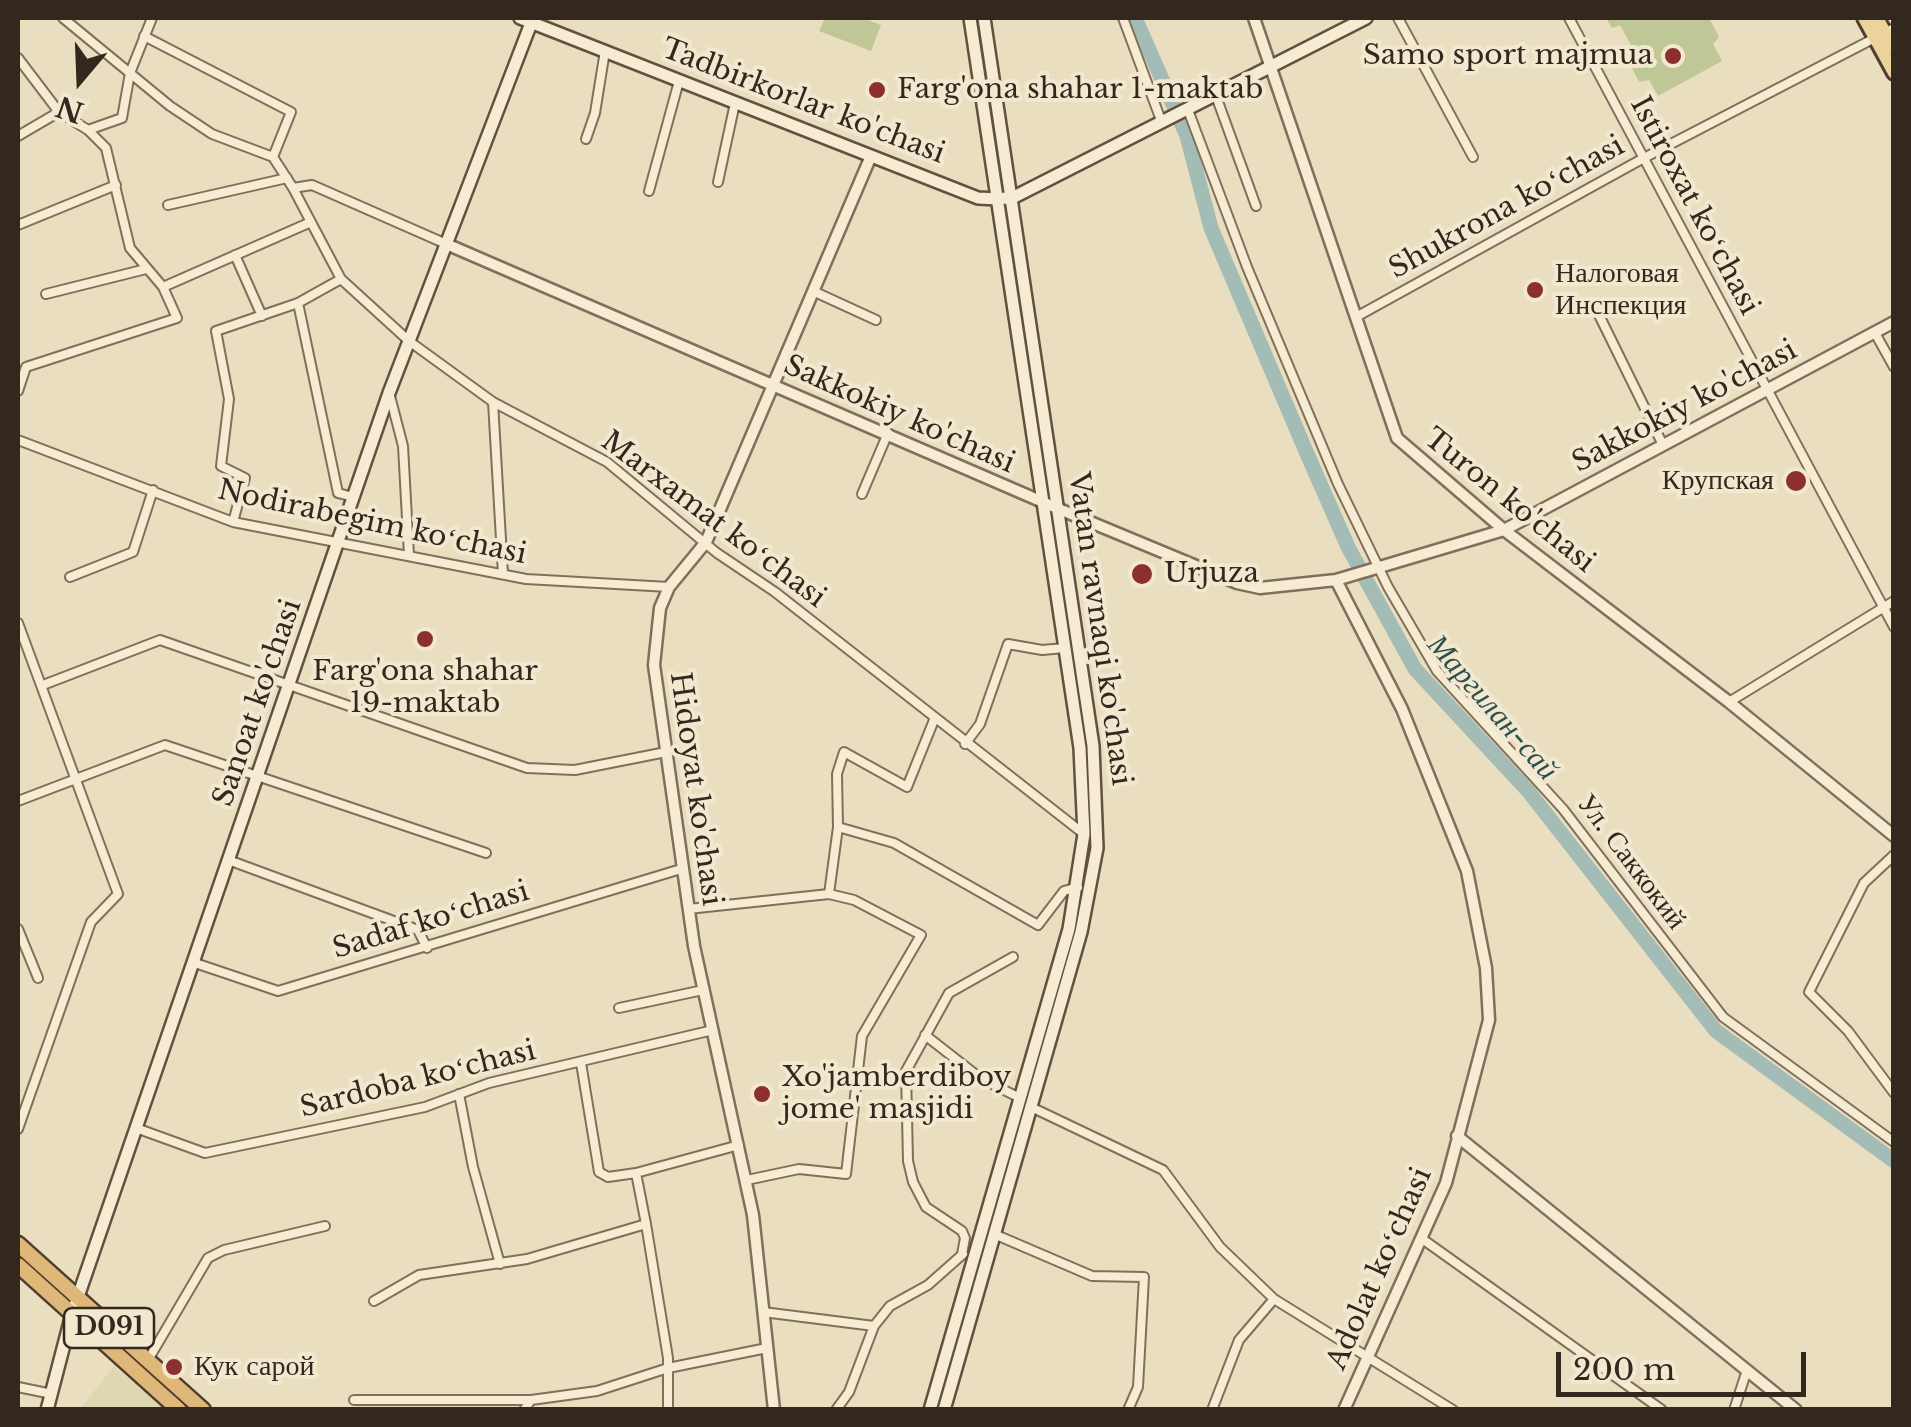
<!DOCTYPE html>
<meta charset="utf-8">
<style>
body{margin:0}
#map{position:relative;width:1911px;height:1427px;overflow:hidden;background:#eadec1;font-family:"Libre Baskerville",serif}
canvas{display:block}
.frame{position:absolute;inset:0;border:20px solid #32281d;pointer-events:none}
.north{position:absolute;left:30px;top:30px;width:100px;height:100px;-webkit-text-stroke:8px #f2e8d0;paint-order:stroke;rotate:199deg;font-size:28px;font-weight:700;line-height:40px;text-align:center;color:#32281d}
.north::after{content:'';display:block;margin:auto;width:35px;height:45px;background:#32281d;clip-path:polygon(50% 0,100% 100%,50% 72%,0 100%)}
.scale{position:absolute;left:1556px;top:1352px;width:250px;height:45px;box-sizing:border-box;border:5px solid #32281d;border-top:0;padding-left:12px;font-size:30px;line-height:35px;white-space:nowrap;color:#32281d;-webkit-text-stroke:8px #f2e8d0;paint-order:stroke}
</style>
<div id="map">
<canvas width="1911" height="1427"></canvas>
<div class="frame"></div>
<div class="north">N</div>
<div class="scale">200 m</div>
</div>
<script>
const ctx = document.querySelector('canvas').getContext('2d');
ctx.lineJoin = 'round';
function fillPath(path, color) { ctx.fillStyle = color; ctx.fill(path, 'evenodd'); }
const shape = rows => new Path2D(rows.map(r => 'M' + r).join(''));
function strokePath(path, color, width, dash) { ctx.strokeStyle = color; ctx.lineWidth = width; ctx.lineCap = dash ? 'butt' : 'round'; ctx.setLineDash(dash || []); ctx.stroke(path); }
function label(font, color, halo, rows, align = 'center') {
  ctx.font = font + ' "Libre Baskerville",serif'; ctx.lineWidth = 8; ctx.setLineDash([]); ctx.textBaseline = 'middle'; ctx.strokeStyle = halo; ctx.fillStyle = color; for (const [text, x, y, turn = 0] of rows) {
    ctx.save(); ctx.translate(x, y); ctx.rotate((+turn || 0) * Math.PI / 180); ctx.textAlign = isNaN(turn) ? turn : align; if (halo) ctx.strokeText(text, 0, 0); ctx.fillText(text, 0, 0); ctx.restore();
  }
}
fillPath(shape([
 [114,1366,164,1409,80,1409]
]), '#dfd7af');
fillPath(shape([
 [825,18,862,18,881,25,871,51,819,31],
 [1606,18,1709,18,1719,37,1713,44,1722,61,1658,96,1649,80,1639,82,1624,52,1631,45,1620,25,1612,28]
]), '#c0c796');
strokePath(shape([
 [1135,18,1187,136,1211,228,1305,449,1348,547,1415,669,1529,792,1716,1031,1894,1161]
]), '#a3bcb5', 15);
const minor = shape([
 [63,18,170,106,212,134,273,157,293,188,312,185,444,243],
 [1123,18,1162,123],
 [1398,18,1473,157],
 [1569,18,1894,627],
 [144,36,291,112,273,157],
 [18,58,59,112,88,130,106,148,130,248,163,287,177,318,26,367,18,391],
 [1216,96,1256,206],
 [1188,110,1247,267,1338,484,1388,587,1437,671,1563,809,1723,1017,1894,1142],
 [88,130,122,118,130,73,152,18],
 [18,136,59,112],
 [586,139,595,113,605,51],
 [718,182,735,103],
 [293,188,341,279,409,341,493,402,607,462,717,553,775,592,1084,834],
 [649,191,679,81],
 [168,205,287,178],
 [18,225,116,185],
 [235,255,262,316],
 [163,287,311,222],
 [815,292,876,320],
 [46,294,146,269],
 [298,303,338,493,353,497],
 [1598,313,1662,443],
 [1356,317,1642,159,1894,28],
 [1875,333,1894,367],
 [390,396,403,446,409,555],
 [493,402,503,574],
 [18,440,233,522,526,579,669,587],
 [862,494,888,433],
 [233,522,245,478,221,466,229,399,216,331,298,303,341,279],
 [70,577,133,552,153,490],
 [18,623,118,894,91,922,18,1129],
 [43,685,160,640,527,768,575,770,666,752],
 [1729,702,1894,601],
 [965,744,980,724,1008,644,1042,650,1065,648],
 [18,801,165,745,486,853],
 [838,827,894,843,1038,925,1064,891,1078,887],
 [1894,855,1864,883,1809,992,1848,1031,1894,1093],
 [231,861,418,930,427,948],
 [829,894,838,827,837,774,844,752,907,787,934,720],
 [688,909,829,894,854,900,921,935,862,1036,846,1174,799,1169,747,1180],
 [18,929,38,978],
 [195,963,278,991,681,869],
 [619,1008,703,990],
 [925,1035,980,1078,1020,1098],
 [581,1063,599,1172,608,1177,636,1173],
 [459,1094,473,1167,500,1264],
 [1031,1107,1163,1170,1220,1247,1274,1299,1453,1410],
 [136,1128,205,1153,425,1107,489,1083,713,1030],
 [646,1224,668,1358,668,1410],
 [994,1234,1092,1276,1144,1277,1138,1387,1128,1410],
 [1421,1238,1662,1410],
 [962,1254,965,1238,962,1231,926,1207,913,1182,908,1161,906,1071,949,993,1013,957],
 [374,1301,419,1275,527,1259,646,1224,636,1173,739,1145],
 [763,1312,874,1326],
 [148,1360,208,1258,224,1250,325,1226],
 [18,1387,52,1394],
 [354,1400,531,1400],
 [524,1410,531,1400,597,1391,668,1368,767,1348],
 [836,1410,849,1392,874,1326,890,1306,928,1285,963,1254],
 [1212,1410,1239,1340,1274,1299],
 [1734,1410,1747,1370]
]);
const tertiary = shape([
 [1254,18,1397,438,1504,530,1729,702,1894,836],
 [444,243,1059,509,1237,583,1260,588,1336,580,1504,530,1894,322],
 [1336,580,1402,709,1467,871,1486,968,1489,1020,1446,1183,1344,1410],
 [1457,1136,1796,1410],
 [774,1410,753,1215,694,946,654,665,660,608,669,587,706,542,871,156]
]);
const secondary = shape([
 [520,18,978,198,998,199,1014,197,1366,18],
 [47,1410,72,1314,389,393,533,18],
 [930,1410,1069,929,1084,834,1080,748,970,18],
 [944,1410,1081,932,1097,848,1093,746,984,18]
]);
const primary = shape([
 [1864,18,1894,73],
 [1877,18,1894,49]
]);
const trunk = shape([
 [18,1244,203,1410],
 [18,1265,179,1410]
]);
strokePath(minor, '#816f5a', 12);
strokePath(tertiary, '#816f5a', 15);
strokePath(secondary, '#63513d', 16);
strokePath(primary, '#4f3e2e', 18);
strokePath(trunk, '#4f3e2e', 19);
strokePath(minor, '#f5ecd3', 8);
strokePath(tertiary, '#f5ecd3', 10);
strokePath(secondary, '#f5ecd3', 11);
strokePath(primary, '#ebd39b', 12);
strokePath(trunk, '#dfb879', 14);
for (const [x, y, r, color] of [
 [1673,56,10,"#8b2f2f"],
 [877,90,10,"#8b2f2f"],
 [1535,290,10,"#8b2f2f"],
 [1796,481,12,"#8b2f2f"],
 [1142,574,12,"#8b2f2f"],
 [425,639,10,"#8b2f2f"],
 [762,1094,10,"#8b2f2f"],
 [174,1367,10,"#8b2f2f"]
]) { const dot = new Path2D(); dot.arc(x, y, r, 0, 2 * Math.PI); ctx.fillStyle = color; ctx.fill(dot); strokePath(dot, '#f2e8d0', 4); }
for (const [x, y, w] of [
 [109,1328,90]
]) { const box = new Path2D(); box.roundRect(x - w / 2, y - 20, w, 40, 8); ctx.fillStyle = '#f2e8d0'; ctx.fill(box); strokePath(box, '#32281d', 2.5); }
label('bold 25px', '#32281d', null, [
 ["D091",109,1328]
]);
label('28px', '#32281d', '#f2e8d0', [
 ["Samo sport majmua",1653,56,"right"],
 ["Farg'ona shahar 1-maktab",897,90],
 ["Налоговая",1555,274],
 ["Инспекция",1555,306],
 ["Крупская",1774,481,"right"],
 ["Urjuza",1164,574],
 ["Farg'ona shahar",425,672,"center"],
 ["19-maktab",425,704,"center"],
 ["Xo'jamberdiboy",782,1078],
 ["jome' masjidi",782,1110],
 ["Кук сарой",194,1367]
], 'left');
label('28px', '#32281d', '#f2e8d0', [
 ["Tadbirkorlar ko'chasi",803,102,21],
 ["Istiroxat koʻchasi",1694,206,62],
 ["Shukrona koʻchasi",1507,208,-29],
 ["Sakkokiy ko'chasi",1685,407,-28],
 ["Sakkokiy ko'chasi",899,415,24],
 ["Turon ko'chasi",1509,501,39],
 ["Marxamat koʻchasi",713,520,37],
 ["Nodirabegim koʻchasi",372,523,12],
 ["Vatan ravnaqi ko'chasi",1099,629,82],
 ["Sanoat ko'chasi",258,703,-71],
 ["Hidoyat ko'chasi",695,789,82],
 ["Ул. Саккокий",1631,862,53],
 ["Sadaf koʻchasi",431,921,-17],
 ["Sardoba koʻchasi",418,1080,-14],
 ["Adolat koʻchasi",1380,1269,-66]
]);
label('italic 30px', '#2d514f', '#f2e8d0', [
 ["Маргилан-сай",1492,708,49]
]);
</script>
